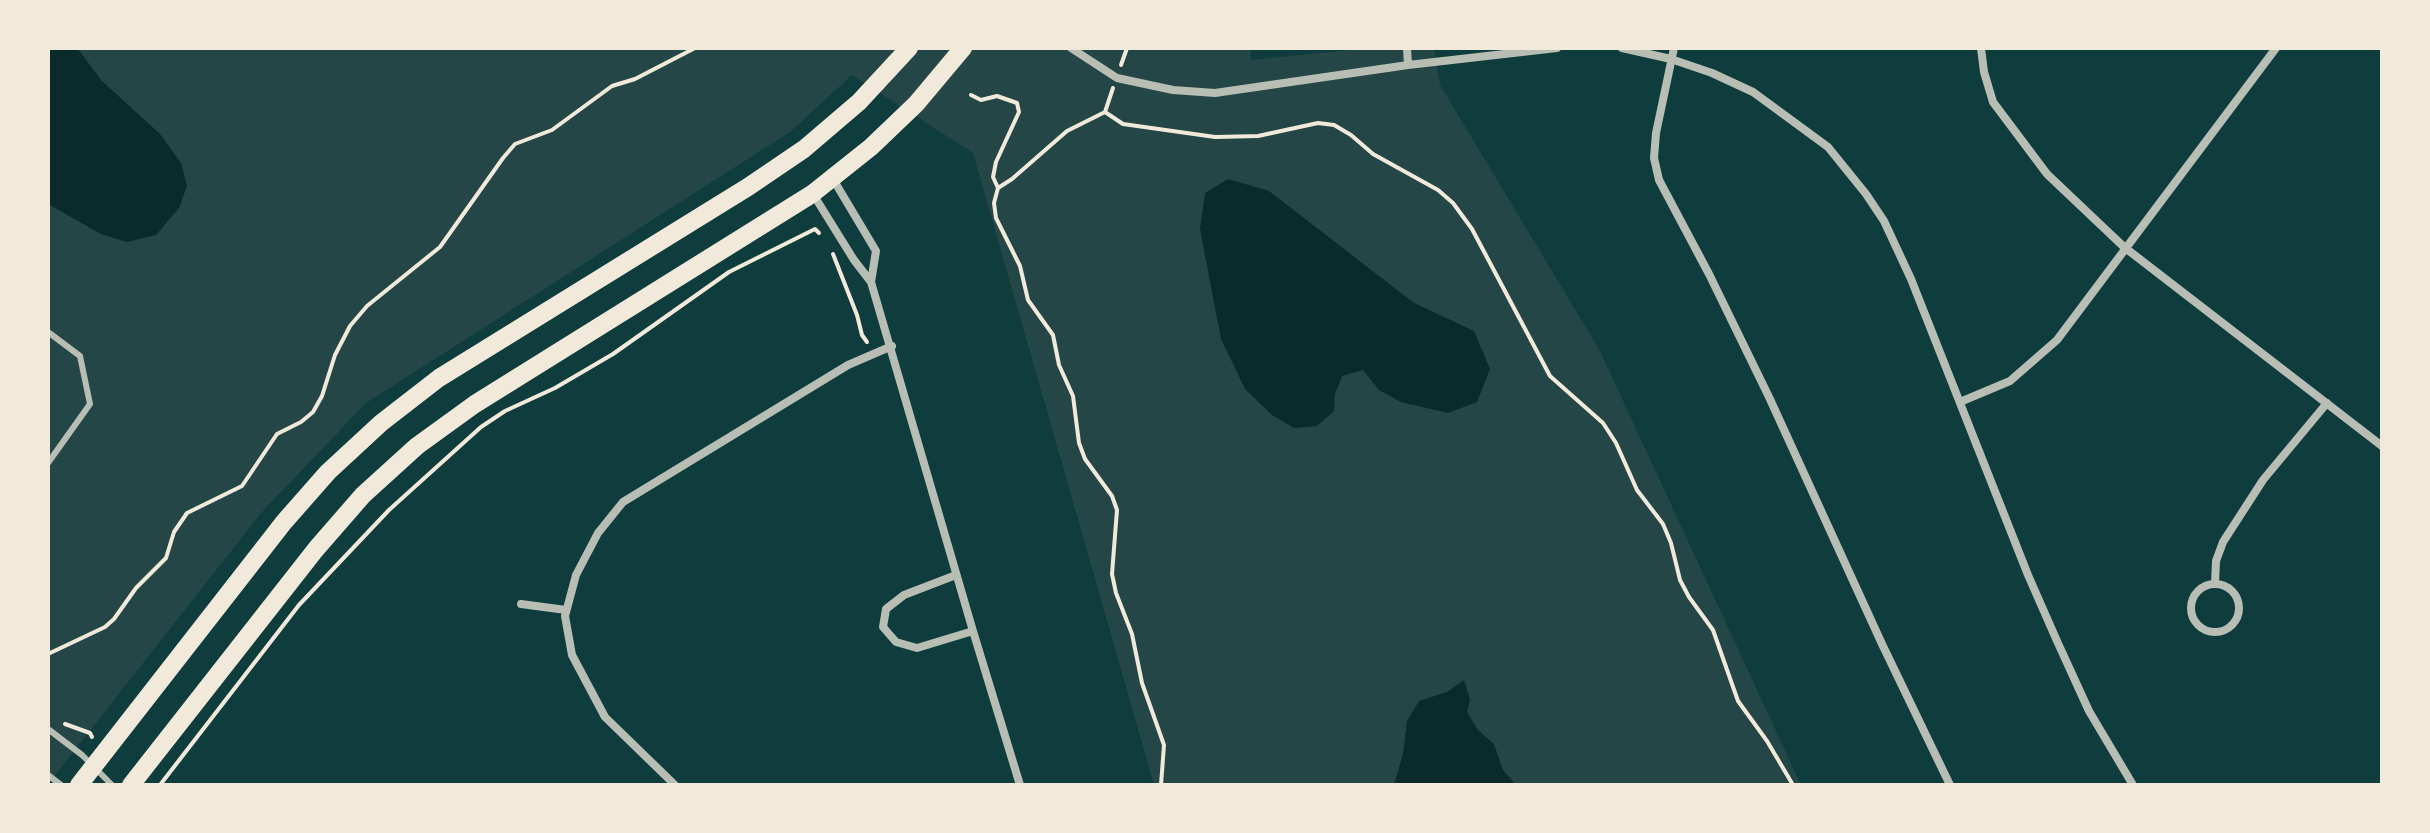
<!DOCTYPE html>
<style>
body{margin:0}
#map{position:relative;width:2430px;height:833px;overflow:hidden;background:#0f3d3e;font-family:"DejaVu Sans",sans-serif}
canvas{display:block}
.frame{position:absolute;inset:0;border:50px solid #f1e9da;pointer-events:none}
</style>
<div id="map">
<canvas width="2430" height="833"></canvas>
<div class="frame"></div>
</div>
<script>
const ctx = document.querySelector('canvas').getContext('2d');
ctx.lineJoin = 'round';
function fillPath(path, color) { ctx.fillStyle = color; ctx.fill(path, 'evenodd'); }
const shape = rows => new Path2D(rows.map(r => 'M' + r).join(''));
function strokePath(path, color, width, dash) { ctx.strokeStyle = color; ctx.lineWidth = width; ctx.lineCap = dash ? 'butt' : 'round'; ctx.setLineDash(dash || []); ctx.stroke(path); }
fillPath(shape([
 [48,48,1250,48,1251,60,1369,48,1434,48,1440,85,1599,349,1801,785,1154,785,973,153,852,75,790,132,366,403,261,513,48,784]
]), '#244646');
fillPath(shape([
 [48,48,77,48,102,81,160,134,181,163,187,186,179,208,156,235,127,242,101,234,48,204],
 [1228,179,1269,191,1414,303,1474,331,1490,369,1477,402,1448,413,1401,402,1379,390,1363,370,1342,376,1335,394,1334,411,1317,426,1294,428,1272,415,1245,389,1221,339,1200,229,1205,193],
 [1464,680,1470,699,1467,712,1478,730,1494,744,1503,770,1516,785,1394,785,1403,754,1407,721,1419,701,1447,692]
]), '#0a2a2b');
strokePath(shape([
 [1121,65,1127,48],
 [971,95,981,100,997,96,1017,103,1019,112,996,162,993,177,998,188,994,203,996,218,1020,266,1028,300,1053,335,1059,365,1073,396,1079,443,1085,459,1112,496,1117,510,1112,574,1116,593,1132,634,1142,683,1164,745,1161,785],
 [1105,112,1113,88],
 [998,188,1012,179,1067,131,1105,112,1123,124,1215,137,1258,136,1318,123,1334,125,1351,135,1373,154,1438,190,1453,203,1472,229,1550,376,1603,423,1616,443,1637,490,1663,524,1671,543,1680,580,1689,597,1713,630,1738,701,1767,741,1793,785],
 [833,254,857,315,862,335,867,342],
 [48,654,105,627,114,619,136,588,166,558,174,532,187,513,242,486,277,434,301,422,313,412,322,396,335,355,350,326,367,306,440,247,503,158,515,144,552,130,612,86,635,79,695,48],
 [65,724,90,733,92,737],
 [160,785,299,605,389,510,481,427,505,411,555,388,613,354,729,272,815,229,819,233]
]), '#f1e9da', 4);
strokePath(shape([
 [48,332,80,356,90,404,48,463],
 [48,729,82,755,112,785],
 [48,775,61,785]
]), '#b8beb3', 6);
strokePath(shape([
 [1071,48,1117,78,1173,90,1215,93,1408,65,1557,48],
 [1407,48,1408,65],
 [1622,48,1671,59,1712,73,1753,92,1828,147,1866,194,1884,221,1911,279,2028,575,2057,641,2089,711,2133,785],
 [1674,48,1656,133,1654,158,1659,180,1709,274,1769,397,1882,644,1950,785],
 [1981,48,1984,72,1993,102,2047,174,2124,247,2382,446],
 [833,179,876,251,871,282],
 [813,194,854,260,871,282,973,631,1020,785],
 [1960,402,2010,381,2057,340,2276,48],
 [956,575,904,595,886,609,883,627,896,642,917,648,973,631],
 '2191 608a24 24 0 1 1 48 0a24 24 0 1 1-48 0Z',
 [2215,584,2216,561,2223,542,2263,480,2327,403],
 [521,604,566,610],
 [675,785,605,717,572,655,565,616,576,575,598,533,623,502,848,365,892,346]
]), '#b8beb3', 8);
strokePath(shape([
 [79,785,284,522,328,472,381,423,439,378,748,187,804,149,859,102,909,48],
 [131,785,316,549,363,495,417,446,475,404,812,194,871,147,916,104,963,48]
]), '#f1e9da', 18);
</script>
